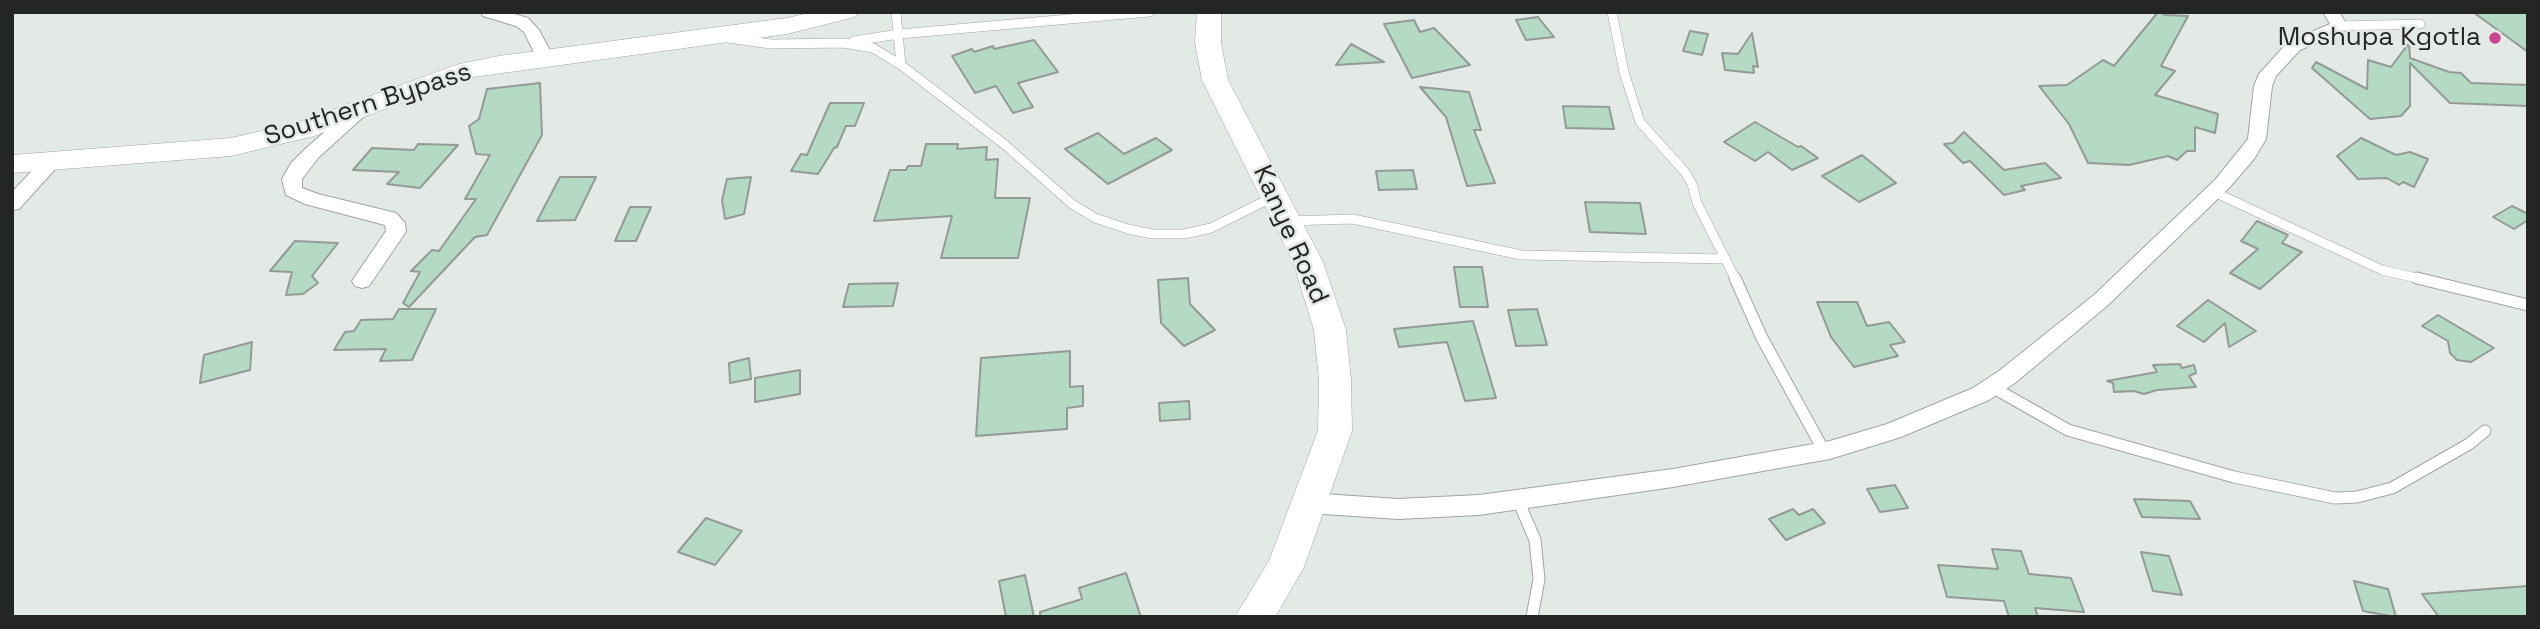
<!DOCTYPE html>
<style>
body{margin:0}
#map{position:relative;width:2540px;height:629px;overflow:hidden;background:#e3e9e5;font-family:"Space Grotesk",sans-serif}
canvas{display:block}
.frame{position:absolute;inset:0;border:14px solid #242624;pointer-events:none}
</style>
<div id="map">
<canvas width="2540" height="629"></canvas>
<div class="frame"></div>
</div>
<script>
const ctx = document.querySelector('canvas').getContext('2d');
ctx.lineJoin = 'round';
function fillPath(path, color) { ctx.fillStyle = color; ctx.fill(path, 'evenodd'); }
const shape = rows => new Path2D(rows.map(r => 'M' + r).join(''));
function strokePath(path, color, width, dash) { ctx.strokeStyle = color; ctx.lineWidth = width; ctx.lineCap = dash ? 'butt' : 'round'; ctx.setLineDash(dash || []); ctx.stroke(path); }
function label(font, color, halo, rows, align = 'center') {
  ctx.font = font + ' "Space Grotesk",sans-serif'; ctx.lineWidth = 5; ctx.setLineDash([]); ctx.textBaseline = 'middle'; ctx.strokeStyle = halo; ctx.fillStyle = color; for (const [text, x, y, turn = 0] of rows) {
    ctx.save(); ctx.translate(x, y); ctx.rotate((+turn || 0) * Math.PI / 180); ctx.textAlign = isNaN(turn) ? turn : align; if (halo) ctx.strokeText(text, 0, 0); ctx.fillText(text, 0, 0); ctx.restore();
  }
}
const building = shape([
 [2158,12,2166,15,2188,16,2161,66,2175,71,2155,95,2218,114,2215,133,2195,127,2195,151,2187,151,2177,160,2168,156,2129,165,2088,163,2069,124,2039,86,2067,85,2103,60,2114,66,2158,12],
 [2473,12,2528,12,2528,52,2473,12],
 [1538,17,1554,37,1526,40,1516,20,1538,17],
 [1414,20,1420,32,1434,28,1470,65,1412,78,1384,24,1414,20],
 [1690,31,1708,34,1702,55,1683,51,1690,31],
 [1752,33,1758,67,1753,66,1754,73,1725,70,1722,53,1738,54,1752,33],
 [1034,40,1058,72,1018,83,1033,107,1013,113,996,86,975,93,952,56,972,49,974,52,993,46,994,49,1034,40],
 [2409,43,2410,58,2449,72,2461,73,2471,83,2528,85,2528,106,2450,103,2410,63,2410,106,2401,116,2370,119,2312,68,2316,62,2367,89,2368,60,2391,67,2409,43],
 [1351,44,1384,62,1336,65,1351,44],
 [540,83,542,135,487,235,475,237,409,307,403,303,420,272,411,271,432,250,439,251,476,199,465,199,490,155,476,154,469,126,479,119,487,89,540,83],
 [1420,87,1469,92,1481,130,1474,130,1495,183,1467,186,1446,117,1420,87],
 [830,103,864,103,855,126,846,126,837,147,834,148,818,174,791,171,801,154,807,155,830,103],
 [1563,106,1609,107,1614,129,1566,128,1563,106],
 [1755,122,1798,147,1801,146,1818,158,1792,170,1768,152,1755,161,1724,142,1755,122],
 [1964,132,2004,170,2045,163,2061,178,2021,186,2025,190,2004,195,1970,161,1963,163,1944,144,1953,143,1964,132],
 [1098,133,1124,154,1156,138,1172,150,1108,184,1065,149,1098,133],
 [2361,138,2396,155,2410,152,2428,159,2414,187,2403,182,2399,185,2387,178,2358,179,2337,156,2361,138],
 [418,144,458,145,420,188,387,184,399,172,353,170,372,148,414,150,418,144],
 [926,144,958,144,957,149,987,147,986,160,998,159,995,198,1030,198,1018,258,941,258,952,216,874,221,890,170,906,170,908,166,921,166,926,144],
 [1862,155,1896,183,1859,202,1822,176,1862,155],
 [1413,170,1417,189,1379,190,1376,171,1413,170],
 [560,177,596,177,575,220,537,221,560,177],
 [751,177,744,214,725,219,722,200,727,179,751,177],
 [1585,202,1640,203,1646,234,1590,232,1585,202],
 [2512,206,2528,214,2528,220,2514,229,2493,217,2512,206],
 [630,207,651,207,636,241,615,241,630,207],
 [2257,221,2288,235,2282,243,2302,252,2260,289,2230,273,2258,249,2241,241,2257,221],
 [295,241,338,243,312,276,318,283,303,294,286,295,292,272,270,271,295,241],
 [1454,267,1482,267,1488,307,1460,307,1454,267],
 [1188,278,1190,304,1215,330,1184,346,1161,323,1158,280,1188,278],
 [898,283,893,306,843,307,849,284,898,283],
 [2208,300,2233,316,2256,331,2229,347,2225,323,2204,342,2177,326,2208,300],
 [1817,302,1857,302,1867,326,1889,322,1905,342,1890,345,1898,356,1854,367,1831,337,1817,302],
 [399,309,436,309,412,360,380,361,386,349,334,350,345,332,354,331,361,320,393,319,399,309],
 [1537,309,1547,345,1516,346,1508,310,1537,309],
 [2438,315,2494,348,2471,362,2457,360,2450,353,2448,341,2422,326,2438,315],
 [1473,321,1496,398,1465,401,1447,342,1399,347,1394,329,1473,321],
 [252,342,250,370,200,383,204,355,252,342],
 [1070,351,1070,387,1083,386,1083,406,1067,408,1067,429,976,436,981,358,1070,351],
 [749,358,751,379,730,383,729,363,749,358],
 [2180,364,2182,368,2194,365,2196,373,2189,376,2196,387,2157,390,2144,394,2134,391,2114,392,2113,383,2107,381,2157,372,2153,365,2180,364],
 [800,370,800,394,755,402,755,378,800,370],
 [1189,401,1190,419,1160,421,1159,403,1189,401],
 [1895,485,1908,508,1880,512,1867,489,1895,485],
 [2134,499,2190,501,2200,519,2142,517,2134,499],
 [1793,509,1799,515,1813,509,1825,523,1786,540,1769,519,1793,509],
 [706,518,742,531,715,565,678,552,706,518],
 [1992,549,2021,551,2029,574,2071,578,2084,612,2035,608,2038,617,2009,617,2004,601,1947,597,1938,565,1998,569,1992,549],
 [2141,552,2169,556,2182,595,2153,591,2141,552],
 [1126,573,1141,617,1040,617,1040,612,1082,599,1079,588,1126,573],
 [1025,575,1034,617,1006,617,999,581,1025,575],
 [2354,581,2388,589,2396,617,2363,611,2354,581],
 [2528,586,2528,617,2439,617,2422,594,2528,586]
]);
fillPath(building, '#b4dac4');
strokePath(building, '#949a97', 2);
const laneFar1 = shape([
 [896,12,901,65],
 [1612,12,1624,72,1640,122,1685,172,1692,184,1697,203,1736,280],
 [2340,26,2420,24],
 [728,38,771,44,844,43,873,48,901,65,1004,144,1072,204,1095,218,1128,229,1153,234,1184,234,1211,228,1275,196],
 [854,41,899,34,1149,12],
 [2214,192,2382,270,2425,280],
 [1288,221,1353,219,1521,255,1726,259]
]);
const lane = shape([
 [1735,278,1762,338,1824,451],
 [2417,278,2528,305],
 [1992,387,2068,430,2234,477,2335,498,2357,497,2392,488,2469,444,2485,431],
 [1518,500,1535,540,1539,579,1532,617]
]);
const street = shape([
 [481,12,507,12,528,18,539,30,554,58,551,62,539,62,524,32,516,26,483,16,481,12],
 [2323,12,2339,12,2348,26,2346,30,2300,50,2276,76,2272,86,2266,139,2254,159,2229,188,2108,305,2015,383,1989,400,1901,437,1830,459,1673,487,1479,515,1398,519,1308,513,1300,510,1296,503,1300,496,1308,493,1398,499,1479,495,1673,469,1830,441,1887,424,1973,388,1999,371,2094,295,2215,180,2248,139,2254,86,2259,74,2288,42,2330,24,2323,12],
 [365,100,374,106,371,110,319,157,302,179,302,188,318,194,396,213,405,223,406,231,403,236,369,286,362,288,355,286,352,281,386,231,385,225,305,204,286,195,282,179,291,163,305,149,359,102,365,100],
 [51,156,58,158,60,162,58,166,19,209,12,210,12,192,44,158,51,156]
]);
const secondary = shape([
 [813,12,858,12,855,17,787,34,466,78,314,136,231,156,12,173,12,155,231,138,296,123,459,64,499,56,787,18,813,12],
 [1197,12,1221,12,1221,43,1228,80,1323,262,1346,330,1351,380,1352,431,1304,567,1275,617,1235,617,1269,561,1318,431,1319,380,1314,330,1293,262,1202,80,1195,43,1197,12]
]);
strokePath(laneFar1, '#a0a5a2', 10);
strokePath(lane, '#a0a5a2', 13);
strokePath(street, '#a0a5a2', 2);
strokePath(secondary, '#a0a5a2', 1);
strokePath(laneFar1, '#fff', 9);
strokePath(lane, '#fff', 11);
fillPath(street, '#fff');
fillPath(secondary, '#fff');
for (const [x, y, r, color] of [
 [2495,38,7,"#c84790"]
]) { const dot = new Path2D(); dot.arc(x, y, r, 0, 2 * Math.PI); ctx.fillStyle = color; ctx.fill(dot); strokePath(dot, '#e3e9e5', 2.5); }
label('26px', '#242624', '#e3e9e5', [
 ["Moshupa Kgotla",2481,38]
], 'right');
label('26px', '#242624', '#e3e9e5', [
 ["Southern Bypass",368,105,-18],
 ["Kanye Road",1290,235,66]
]);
</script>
